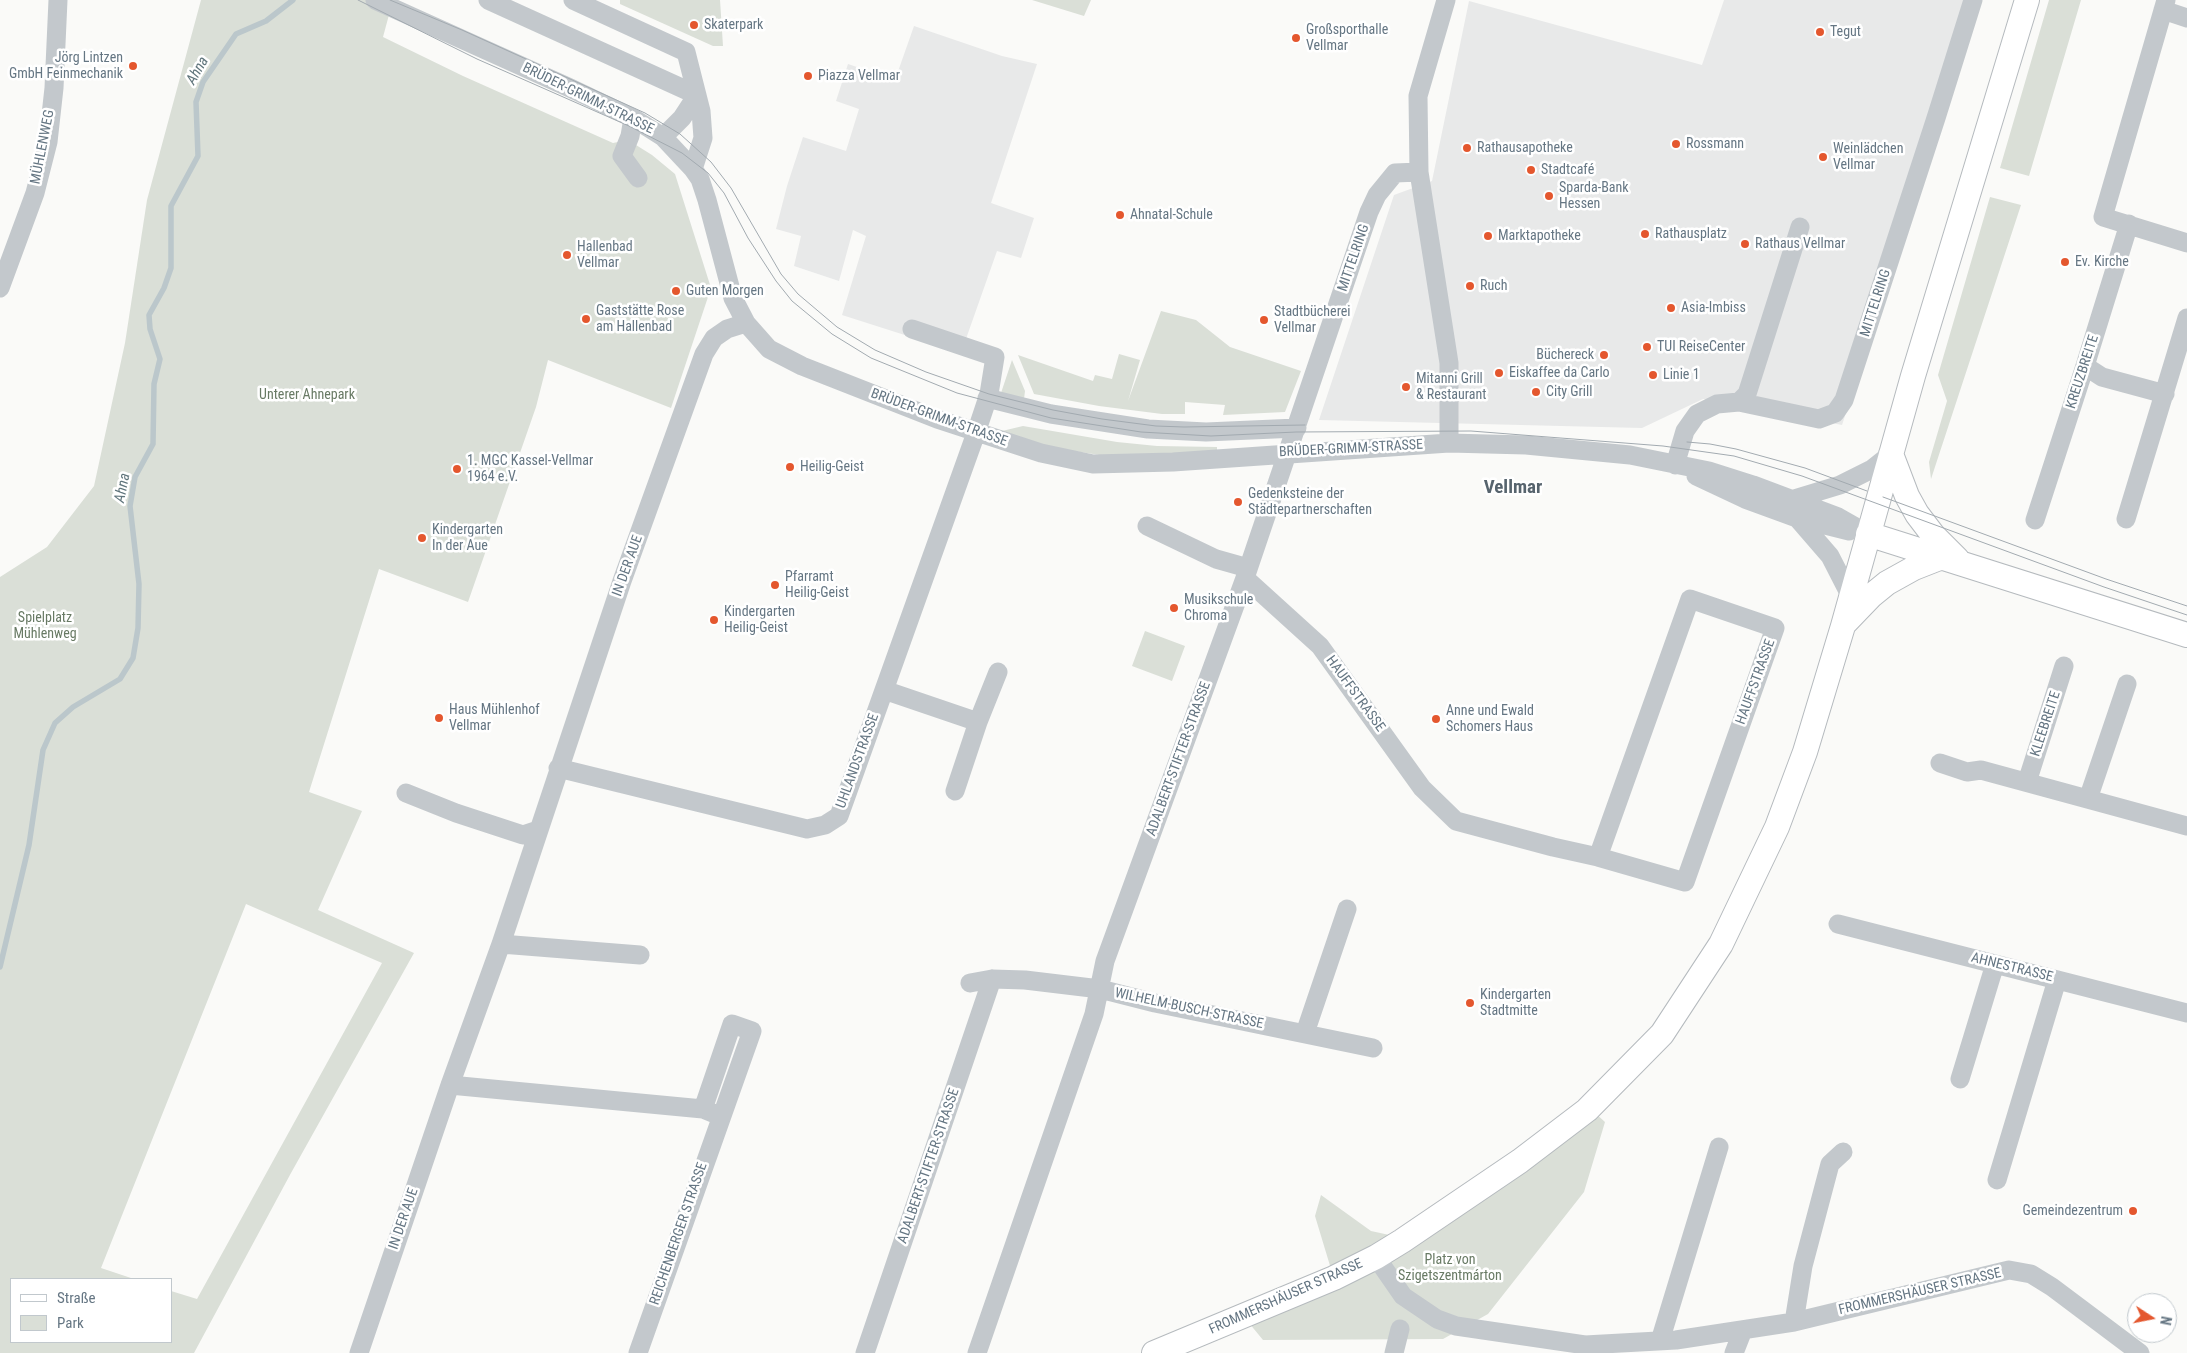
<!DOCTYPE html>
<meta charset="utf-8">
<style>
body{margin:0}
#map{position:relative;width:2187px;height:1353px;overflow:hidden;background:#fafaf8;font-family:"Roboto Condensed",sans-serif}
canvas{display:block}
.legend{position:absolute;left:10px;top:1278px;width:162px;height:65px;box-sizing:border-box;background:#fff;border:1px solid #c1c8cd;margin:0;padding:6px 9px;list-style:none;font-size:15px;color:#657683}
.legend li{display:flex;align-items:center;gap:10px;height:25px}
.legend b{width:25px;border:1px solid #c1c8cd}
.north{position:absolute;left:2127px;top:1293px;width:50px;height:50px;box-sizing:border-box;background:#fff;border:1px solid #c1c8cd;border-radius:50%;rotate:101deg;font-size:14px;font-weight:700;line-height:20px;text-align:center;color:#657683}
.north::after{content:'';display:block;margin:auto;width:18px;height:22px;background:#e4572e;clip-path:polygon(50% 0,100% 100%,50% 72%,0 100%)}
</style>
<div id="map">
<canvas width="2187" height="1353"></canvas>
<ul class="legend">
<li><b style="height:6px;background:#fff"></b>Straße</li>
<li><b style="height:14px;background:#dadfd7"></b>Park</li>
</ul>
<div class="north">N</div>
</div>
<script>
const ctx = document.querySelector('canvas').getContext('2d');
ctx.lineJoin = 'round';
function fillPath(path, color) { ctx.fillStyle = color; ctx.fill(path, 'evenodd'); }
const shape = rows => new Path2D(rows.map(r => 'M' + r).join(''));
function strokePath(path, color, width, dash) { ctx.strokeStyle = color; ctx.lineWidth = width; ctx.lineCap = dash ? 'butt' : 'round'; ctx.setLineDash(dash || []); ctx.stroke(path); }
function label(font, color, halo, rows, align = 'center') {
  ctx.font = font + ' "Roboto Condensed",sans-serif'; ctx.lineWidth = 5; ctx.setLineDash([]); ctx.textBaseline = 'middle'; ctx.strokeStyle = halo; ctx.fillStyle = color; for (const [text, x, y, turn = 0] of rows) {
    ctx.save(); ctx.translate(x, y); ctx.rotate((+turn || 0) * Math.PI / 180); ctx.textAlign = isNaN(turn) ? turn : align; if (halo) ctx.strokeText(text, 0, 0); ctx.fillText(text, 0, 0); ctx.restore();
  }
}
fillPath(shape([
 [1724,0,1982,0,1842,425,1703,399,1642,428,1319,420,1394,195,1432,181,1469,1,1702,65],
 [914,26,1002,56,1037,64,991,203,1034,218,1021,258,997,251,961,353,842,315,866,236,853,230,839,281,794,266,801,236,776,229,787,186,803,137,846,151,859,109,836,101,848,64,895,80]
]), '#e8e9e9');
fillPath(shape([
 [201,0,393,0,383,37,463,76,613,143,628,140,652,155,675,174,711,288,671,408,548,360,536,407,468,602,379,569,309,792,362,811,318,910,414,953,291,1173,194,1353,0,1353,0,577,47,547,94,486,125,343,147,200],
 [246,904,382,963,197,1299,171,1291,171,1342,11,1342,11,1279,134,1279,101,1268],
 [620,0,720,0,723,46,713,46,620,4],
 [1032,0,1091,0,1084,16],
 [2049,0,2081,0,2029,176,2000,168],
 [1990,197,2021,205,1931,479,1929,462,1947,401,1938,375],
 [1161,311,1196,320,1230,347,1301,371,1285,412,1223,415,1225,405,1185,402,1185,414,1162,414,1099,406,1034,394,1018,355,1093,381,1095,375,1112,379,1119,354,1140,360,1128,401],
 [1012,360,1025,391,1024,399,1001,393],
 [1023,426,1117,442,1157,446,1217,447,1217,450,1159,455,1106,456,1048,447,1002,431],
 [1145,631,1185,646,1172,681,1132,666],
 [1583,1102,1605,1122,1584,1192,1488,1314,1443,1339,1263,1340,1240,1312,1331,1269,1315,1216,1321,1195,1371,1231,1394,1236]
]), '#dadfd7');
strokePath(shape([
 [0,967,29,845,43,750,55,723,73,707,120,679,133,658,138,628,139,584,130,506,135,477,153,444,154,384,160,359,150,329,149,315,164,288,171,268,171,206,198,156,196,102,203,82,236,34,266,21,293,0]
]), '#bbc7cb', 5.5);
const major = shape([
 [1891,454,1907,496,1917,514,1933,535,1957,559],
 [1868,534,2187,635],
 [1846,622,1871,596,1887,583,1914,568,1942,557],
 [1154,1353,1334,1278,1376,1257,1402,1241,1520,1161,1587,1110,1662,1034,1721,944,1777,827,1805,752,1843,626,1913,376,2027,0]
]);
strokePath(major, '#b5babe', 26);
strokePath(shape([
 [375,0,570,88,633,118,663,137,693,169,700,179,707,200,733,298,746,323,769,349,802,366,937,419,1041,453,1093,464,1173,462,1449,443,1526,445,1630,455,1709,471,1753,485,1838,517,1868,534],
 [488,0,697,95,682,118,663,137],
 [573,0,686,52,701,111,703,138,693,169],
 [1446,0,1418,96,1419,172,1449,363,1449,443],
 [2166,0,2103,217,2187,243],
 [2163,10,2187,18],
 [633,118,630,136,622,156,638,178],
 [0,288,35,193,48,142,54,88,58,0],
 [2085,366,2102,377,2165,394],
 [987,398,1051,414,1148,429,1206,432,1297,428],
 [1739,402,1747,394,1800,227],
 [1675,465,1685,431,1697,414,1717,404,1739,402,1819,419,1835,413,1844,400,1936,118,1973,0],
 [1696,476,1745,499,1797,518,1849,531],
 [1794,499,1840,485,1872,469,1891,454],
 [1798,519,1830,556,1851,597],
 [2126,519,2187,318],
 [2035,520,2085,366,2129,224],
 [1147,526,1216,559,1248,568],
 [1245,578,1320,646,1422,788,1456,821,1553,847,1598,857,1685,882,1775,628,1690,599,1598,857],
 [884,690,978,722,955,791],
 [978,722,998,672],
 [1940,763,1967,772,1981,770,2187,826],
 [558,768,807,829,825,825,839,816,976,433,989,394,995,357,912,329],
 [2027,782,2064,666],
 [406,793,456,813,523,835,538,830],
 [2088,799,2127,684],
 [1838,924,2187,1013],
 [501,944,640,955],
 [970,983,992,979,1025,980,1100,989,1155,1003,1373,1048],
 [1305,1033,1347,909],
 [1960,1079,1995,964],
 [450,1085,703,1109],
 [1997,1180,2057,980],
 [1376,1257,1403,1296,1437,1319,1456,1326,1585,1345,1676,1340,1794,1322,2009,1270,2031,1274,2052,1287,2140,1353],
 [1794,1322,1803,1266,1830,1164,1843,1152],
 [1660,1341,1719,1147],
 [359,1353,450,1085,501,944,622,581,704,354,714,338,727,329,746,323],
 [638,1353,752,1031,732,1024,703,1109,720,1116],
 [865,1353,992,979],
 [977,1353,1094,1014,1105,961,1245,578,1369,212,1377,195,1395,173,1419,172],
 [1394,1353,1400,1329],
 [1734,1353,1743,1330]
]), '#c3c8cc', 19);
strokePath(major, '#fff', 24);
strokePath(shape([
 [358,0,477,59,629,126,682,153,708,173,724,193,748,238,776,281,792,301,832,334,871,358,957,393,1051,418,1141,432,1211,436,1296,432,1471,431,1663,446,1734,456,1802,476,2104,587,2187,615],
 [390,0,462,30,645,113,680,134,711,162,731,188,781,274,798,294,837,327,875,350,926,372,989,394,1053,410,1102,419,1156,426,1184,427,1305,425],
 [1687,442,1710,444,1736,449,1805,468,1867,491],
 [1883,497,2106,579,2187,606]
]), '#a2aab0', 1);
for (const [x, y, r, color] of [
 [694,25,5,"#e4572e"],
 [1820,32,5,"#e4572e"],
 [1296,38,5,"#e4572e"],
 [133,66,5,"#e4572e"],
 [808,76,5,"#e4572e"],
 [1676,144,5,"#e4572e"],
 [1467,148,5,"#e4572e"],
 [1823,157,5,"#e4572e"],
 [1531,170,5,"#e4572e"],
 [1549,196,5,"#e4572e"],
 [1120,215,5,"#e4572e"],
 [1645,234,5,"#e4572e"],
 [1488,236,5,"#e4572e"],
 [1745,244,5,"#e4572e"],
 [567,255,5,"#e4572e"],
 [2065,262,5,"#e4572e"],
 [1470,286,5,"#e4572e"],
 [676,291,5,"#e4572e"],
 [1671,308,5,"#e4572e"],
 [586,319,5,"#e4572e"],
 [1264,320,5,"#e4572e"],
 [1647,347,5,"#e4572e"],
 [1604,355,5,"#e4572e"],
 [1499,373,5,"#e4572e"],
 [1653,375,5,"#e4572e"],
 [1406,387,5,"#e4572e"],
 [1536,392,5,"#e4572e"],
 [790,467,5,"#e4572e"],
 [457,469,5,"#e4572e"],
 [1238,502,5,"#e4572e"],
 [422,538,5,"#e4572e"],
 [775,585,5,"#e4572e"],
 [1174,608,5,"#e4572e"],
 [714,620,5,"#e4572e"],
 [439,718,5,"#e4572e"],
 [1436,719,5,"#e4572e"],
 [1470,1003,5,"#e4572e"],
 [2133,1211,5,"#e4572e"]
]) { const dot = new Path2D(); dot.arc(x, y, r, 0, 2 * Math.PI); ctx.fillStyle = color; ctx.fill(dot); strokePath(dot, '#fff', 2); }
label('14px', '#657683', '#fff', [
 ["Skaterpark",704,25],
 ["Großsporthalle",1306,30],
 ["Vellmar",1306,46],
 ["Tegut",1830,32],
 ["Jörg Lintzen",123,58,"right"],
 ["GmbH Feinmechanik",123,74,"right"],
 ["Piazza Vellmar",818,76],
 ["Rossmann",1686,144],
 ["Rathausapotheke",1477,148],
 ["Weinlädchen",1833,149],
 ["Vellmar",1833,165],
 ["Stadtcafé",1541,170],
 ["Sparda-Bank",1559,188],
 ["Hessen",1559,204],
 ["Ahnatal-Schule",1130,215],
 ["Rathausplatz",1655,234],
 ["Marktapotheke",1498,236],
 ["Rathaus Vellmar",1755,244],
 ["Hallenbad",577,247],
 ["Vellmar",577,263],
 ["Ev. Kirche",2075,262],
 ["Ruch",1480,286],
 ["Guten Morgen",686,291],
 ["Asia-Imbiss",1681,308],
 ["Gaststätte Rose",596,311],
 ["am Hallenbad",596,327],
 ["Stadtbücherei",1274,312],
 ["Vellmar",1274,328],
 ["TUI ReiseCenter",1657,347],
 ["Büchereck",1594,355,"right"],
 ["Eiskaffee da Carlo",1509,373],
 ["Linie 1",1663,375],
 ["Mitanni Grill",1416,379],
 ["& Restaurant",1416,395],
 ["City Grill",1546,392],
 ["1. MGC Kassel-Vellmar",467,461],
 ["1964 e.V.",467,477],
 ["Heilig-Geist",800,467],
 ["Gedenksteine der",1248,494],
 ["Städtepartnerschaften",1248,510],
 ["Kindergarten",432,530],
 ["In der Aue",432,546],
 ["Pfarramt",785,577],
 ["Heilig-Geist",785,593],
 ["Musikschule",1184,600],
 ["Chroma",1184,616],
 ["Kindergarten",724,612],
 ["Heilig-Geist",724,628],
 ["Haus Mühlenhof",449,710],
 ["Vellmar",449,726],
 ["Anne und Ewald",1446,711],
 ["Schomers Haus",1446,727],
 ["Kindergarten",1480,995],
 ["Stadtmitte",1480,1011],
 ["Gemeindezentrum",2123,1211,"right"]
], 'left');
label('14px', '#657683', '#fff', [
 ["BRÜDER-GRIMM-STRASSE",588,99,26],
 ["MÜHLENWEG",43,147,-79],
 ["MITTELRING",1354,258,-71],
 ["MITTELRING",1876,303,-72],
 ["KREUZBREITE",2083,372,-72],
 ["BRÜDER-GRIMM-STRASSE",939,418,20],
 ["BRÜDER-GRIMM-STRASSE",1351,449,-3],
 ["IN DER AUE",628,566,-70],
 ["HAUFFSTRASSE",1756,682,-70],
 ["HAUFFSTRASSE",1355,694,54],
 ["KLEEBREITE",2046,724,-72],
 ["ADALBERT-STIFTER-STRASSE",1179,759,-70],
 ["UHLANDSTRASSE",858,761,-70],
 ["AHNESTRASSE",2012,968,14],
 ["WILHELM-BUSCH-STRASSE",1189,1009,12],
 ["ADALBERT-STIFTER-STRASSE",929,1166,-71],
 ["IN DER AUE",404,1219,-71],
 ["REICHENBERGER STRASSE",679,1234,-71],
 ["FROMMERSHÄUSER STRASSE",1920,1292,-13],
 ["FROMMERSHÄUSER STRASSE",1286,1297,-24]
]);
label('14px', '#687a64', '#fff', [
 ["Unterer Ahnepark",307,395],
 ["Spielplatz",45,618],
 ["Mühlenweg",45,634],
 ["Platz von",1450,1260],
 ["Szigetszentmárton",1450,1276]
]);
label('italic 15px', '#60757c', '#fff', [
 ["Ahna",198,71,-60],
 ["Ahna",123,488,-79]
]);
label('bold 19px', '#57646e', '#fff', [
 ["Vellmar",1513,488]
]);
</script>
